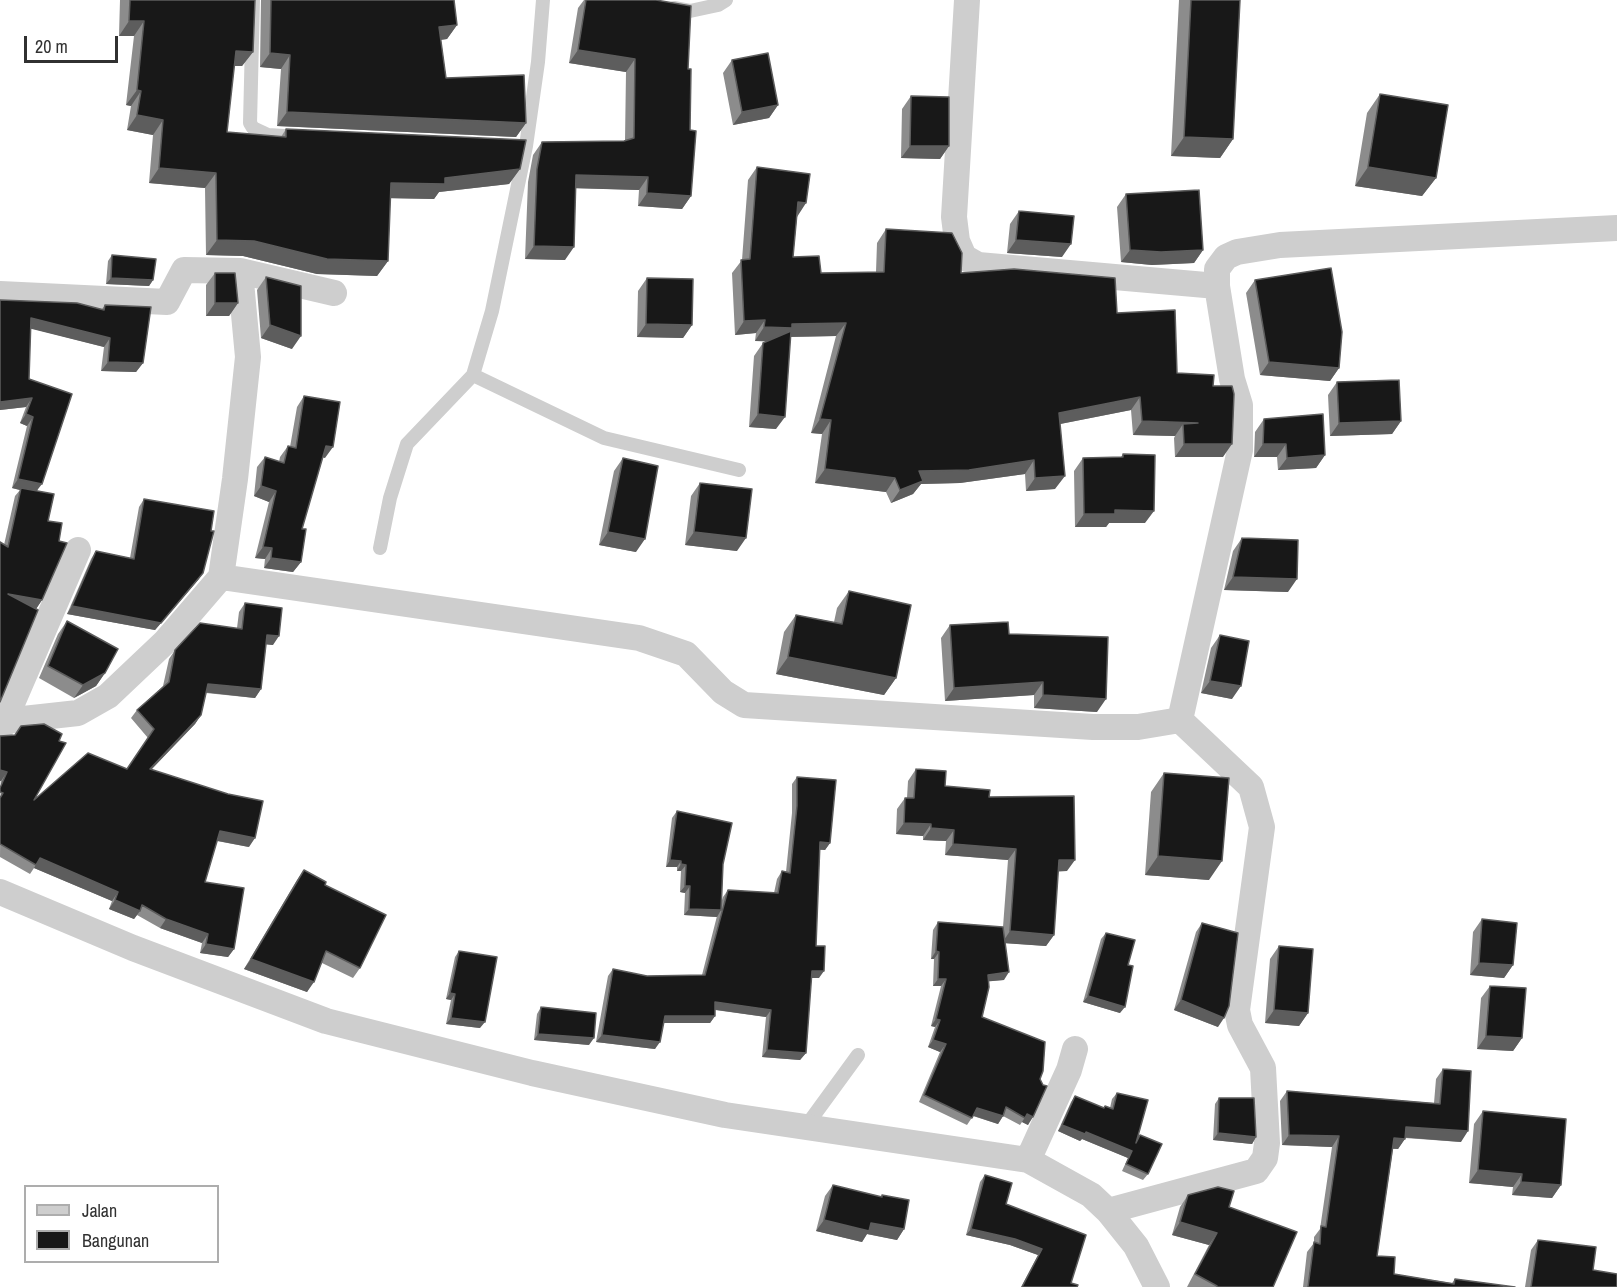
<!DOCTYPE html>
<style>
body{margin:0}
#map{position:relative;width:1617px;height:1287px;overflow:hidden;background:#fff;font-family:"Archivo Narrow",sans-serif}
canvas{display:block}
.legend{position:absolute;left:24px;top:1185px;width:195px;height:78px;box-sizing:border-box;background:#fff;border:2px solid #adadad;margin:0;padding:8px 10px;list-style:none;font-size:18px;color:#313131}
.legend li{display:flex;align-items:center;gap:12px;height:30px}
.legend b{width:30px;border:2px solid #adadad}
.scale{position:absolute;left:24px;top:36px;width:94px;height:27px;box-sizing:border-box;border:3px solid #313131;border-top:0;padding-left:8px;font-size:18px;line-height:21px;white-space:nowrap;color:#313131;-webkit-text-stroke:4px #fff;paint-order:stroke}
</style>
<div id="map">
<canvas width="1617" height="1287"></canvas>
<ul class="legend">
<li><b style="height:8px;background:#cecece"></b>Jalan</li>
<li><b style="height:16px;background:#181818"></b>Bangunan</li>
</ul>
<div class="scale">20 m</div>
</div>
<script>
const ctx = document.querySelector('canvas').getContext('2d');
ctx.lineJoin = 'round';
const shape = rows => new Path2D(rows.map(r => 'M' + r).join(''));
function strokePath(path, color, width, dash) { ctx.strokeStyle = color; ctx.lineWidth = width; ctx.lineCap = dash ? 'butt' : 'round'; ctx.setLineDash(dash || []); ctx.stroke(path); }
function fillPath(path, color) { ctx.fillStyle = color; ctx.fill(path, 'evenodd'); }
strokePath(shape([
 [253,0,250,123,253,128,268,135,300,137],
 [674,8,690,11,718,5,726,0],
 [473,375,604,438,739,470],
 [380,548,390,498,407,444,473,375,492,311,526,146,538,62,543,0],
 [804,1129,858,1055]
]), '#cecece', 14);
strokePath(shape([
 [967,0,954,217,957,241,964,257,978,265,1217,286],
 [240,271,334,293],
 [0,294,167,302,184,270,240,271,248,357,235,479,221,577,165,642,108,696,78,713,5,721],
 [221,577,639,638,686,654,723,692,744,705,1093,727,1138,727,1180,720],
 [1180,720,1240,450,1240,405,1232,379,1217,286,1217,269,1226,257,1237,252,1280,245,1617,228],
 [0,731,78,550],
 [0,892,133,948,326,1021,532,1073,725,1115,1028,1160,1091,1195,1108,1211,1136,1246,1157,1287],
 [1028,1160,1069,1070,1075,1049],
 [1108,1211,1256,1171,1265,1158,1267,1143,1263,1068,1240,1025,1237,1010,1262,827,1251,787,1180,720]
]), '#cecece', 26);
fillPath(shape([
 [120,0,255,0,253,52,242,66,234,66,227,132,281,137,286,129,520,169,509,184,439,192,434,199,390,198,388,261,377,276,317,274,243,256,206,255,205,188,149,183,153,135,127,130,131,106,126,105,134,36,119,36],
 [261,0,454,0,457,25,447,39,441,40,446,78,526,123,516,137,277,126,281,69,260,67],
 [584,0,656,0,688,69,691,196,682,209,638,206,639,190,576,188,565,260,525,259,528,182,533,155,542,142,625,141,626,72,569,63,578,8],
 [1179,0,1240,0,1233,139,1220,158,1171,156],
 [732,60,778,105,769,118,733,125,723,73],
 [1380,94,1436,178,1422,196,1355,186,1367,113],
 [911,96,949,146,940,159,901,158,902,109],
 [757,167,797,217,793,257,821,273,876,272,877,243,886,229,961,273,1117,313,1177,373,1213,386,1223,457,1175,457,1174,438,1175,436,1133,435,1131,410,1060,424,1055,489,1026,491,1025,474,960,483,921,484,913,494,891,503,886,492,815,483,822,434,811,433,836,336,791,337,776,429,749,427,754,356,763,343,767,341,755,341,756,333,735,335,732,273,742,260,748,180],
 [1126,194,1203,250,1194,263,1152,265,1121,262,1117,207],
 [1019,211,1062,257,1007,253,1010,224],
 [112,255,153,280,149,286,106,284,108,261],
 [215,273,238,303,229,316,206,316,206,285],
 [266,277,292,349,261,338,257,290],
 [647,278,692,325,683,338,637,337,638,291],
 [1255,280,1339,368,1330,381,1260,375,1246,293],
 [0,300,102,309,105,305,143,363,136,372,101,371,104,347,30,328,29,379,72,394,37,491,48,521,42,600,36,609,35,608,0,702,4,545,15,496,20,490,12,488,27,426,20,423,26,407,0,410],
 [1337,382,1401,421,1392,434,1330,436,1328,395],
 [304,396,325,458,323,457,302,529,301,562,293,572,264,568,265,559,255,558,269,502,254,496,257,467,265,457,279,462,280,457,288,446,290,447,297,407],
 [1264,419,1325,455,1316,468,1278,470,1277,457,1254,457,1255,432],
 [1123,454,1145,523,1109,523,1106,527,1075,527,1074,471,1083,458,1121,457],
 [623,458,636,552,599,545,614,471],
 [700,483,737,551,685,545,691,496],
 [144,499,203,573,198,580,155,630,67,614,91,559,96,551,130,558,139,507],
 [1242,538,1288,592,1224,590,1233,551],
 [849,591,896,678,884,695,776,674,784,632,796,615,834,622,837,608],
 [245,603,273,645,266,644,261,689,255,698,206,693,201,715,195,724,152,769,249,847,217,841,205,882,234,949,228,957,200,953,202,943,160,928,137,915,134,919,109,909,112,901,34,868,30,874,0,857,1,736,59,741,34,800,127,769,148,738,131,718,137,710,163,686,169,659,175,650,237,628,239,612],
 [67,621,105,673,96,686,74,698,39,678,58,634],
 [950,625,1009,634,1097,712,1034,708,1034,695,945,701,941,638],
 [1220,635,1232,699,1201,693,1211,648],
 [916,769,945,786,989,797,1067,871,1058,871,1054,935,1046,946,1005,943,1004,980,988,981,982,1017,1040,1079,1028,1125,1022,1122,1020,1125,1003,1116,998,1124,973,1116,967,1125,919,1102,940,1052,928,1047,935,1027,931,1026,941,986,933,986,934,959,931,959,933,930,938,922,1003,927,1008,860,945,855,946,841,923,840,923,836,896,834,897,809,905,798,907,798,908,781],
 [1164,773,1209,880,1145,875,1151,792],
 [797,777,830,843,825,850,819,850,816,946,819,978,811,978,806,1053,800,1060,762,1057,766,1017,715,1010,715,1016,710,1023,663,1023,655,1049,596,1042,608,976,613,969,647,976,702,975,717,916,717,917,684,915,685,893,680,892,681,871,677,871,677,867,666,867,672,818,677,811,723,864,722,900,723,897,728,890,774,893,777,879,782,871,786,872,792,813,792,784],
 [304,870,325,885,360,968,353,978,322,963,307,992,244,969,297,880],
 [1482,919,1513,965,1504,978,1470,975,1473,932],
 [1202,923,1218,1027,1174,1010,1196,932],
 [1106,933,1128,965,1120,1013,1083,1002,1101,939],
 [1279,946,1308,1013,1299,1026,1265,1023,1270,959],
 [459,951,480,1028,446,1024,451,1000,446,999,455,957],
 [1490,986,1522,1038,1513,1051,1477,1049,1481,998],
 [541,1007,589,1045,534,1040,537,1014],
 [1443,1069,1461,1142,1405,1138,1398,1149,1393,1149,1377,1256,1394,1274,1452,1283,1455,1279,1515,1287,1303,1287,1307,1252,1314,1243,1314,1237,1320,1229,1332,1147,1282,1145,1280,1101,1287,1091,1434,1103,1436,1079],
 [1117,1093,1137,1139,1140,1135,1148,1174,1143,1180,1122,1171,1128,1158,1082,1139,1080,1141,1058,1131,1071,1102,1075,1096,1103,1108,1110,1108,1112,1099],
 [1219,1098,1256,1137,1252,1144,1213,1140,1215,1104],
 [1483,1111,1561,1185,1552,1198,1512,1195,1513,1187,1469,1183,1474,1124],
 [985,1175,1006,1204,1071,1283,1077,1287,1021,1287,1038,1255,1010,1245,966,1235,980,1182],
 [833,1185,881,1197,882,1195,904,1229,897,1240,867,1234,862,1242,816,1231,825,1196],
 [1188,1195,1229,1207,1273,1287,1187,1287,1209,1245,1172,1235,1180,1207],
 [1538,1240,1593,1270,1617,1287,1525,1287,1531,1250]
]), '#8c8c8c');
fillPath(shape([
 [129,21,144,21,134,36,119,36],
 [457,25,447,39,430,41,439,27],
 [578,50,635,59,626,72,569,63],
 [236,51,253,52,242,66,226,66],
 [270,53,290,55,281,69,260,67],
 [137,90,141,91,131,106,126,105],
 [778,105,769,118,733,125,742,112],
 [287,112,526,123,516,137,277,126],
 [137,115,163,120,153,135,127,130],
 [1184,137,1233,139,1220,158,1171,156],
 [910,146,949,146,940,159,901,158],
 [1368,167,1436,178,1422,196,1355,186],
 [159,168,216,173,205,188,149,183],
 [520,169,509,184,439,192,434,199,380,198,391,183],
 [576,175,648,177,639,190,567,188],
 [647,193,691,196,682,209,638,206],
 [798,202,806,203,797,217],
 [217,240,254,241,388,261,377,276,317,274,243,256,206,255],
 [1016,240,1071,244,1062,257,1007,253],
 [534,246,574,247,565,260,525,259],
 [1130,250,1203,250,1194,263,1152,265,1121,262],
 [111,278,153,280,149,286,106,284],
 [215,303,238,303,229,316,206,316],
 [31,318,110,338,104,347,24,327],
 [765,320,756,333,735,335,744,321],
 [846,323,836,336,785,337,782,342,755,341,764,327,792,324],
 [646,324,692,325,683,338,637,337],
 [270,325,301,336,292,349,261,338],
 [108,362,143,363,136,372,101,371],
 [1269,362,1339,368,1330,381,1260,375],
 [1140,397,1131,410,1050,426,1059,413],
 [32,398,26,407,0,410,0,402],
 [26,414,33,417,27,426,20,423],
 [758,414,785,417,776,429,749,427],
 [820,419,831,420,822,434,811,433],
 [1142,421,1198,423,1183,424,1175,436,1133,435],
 [1401,421,1392,434,1330,436,1339,423],
 [1184,444,1232,444,1223,457,1175,457],
 [1263,444,1286,444,1277,457,1254,457],
 [326,446,333,447,325,458,318,456],
 [1325,455,1316,468,1278,470,1287,458],
 [1034,460,1025,474,960,483,921,484,913,494,891,503,900,490,919,471],
 [825,469,895,478,886,492,815,483],
 [1065,476,1055,489,1026,491,1035,478],
 [18,479,42,484,35,493,21,488,20,490,12,488],
 [261,486,276,491,269,502,254,496],
 [1115,510,1154,511,1145,523,1109,523,1106,527,1075,527,1084,514],
 [608,532,645,539,636,552,599,545],
 [694,532,746,538,737,551,685,545],
 [263,547,272,548,265,559,255,558],
 [271,558,301,562,293,572,264,568],
 [203,573,198,580,155,630,67,614,72,606],
 [1233,577,1297,579,1288,592,1224,590],
 [8,594,42,600,36,609,2,602],
 [267,635,279,636,273,645,261,644],
 [788,657,896,678,884,695,776,674],
 [105,673,96,686,74,698,83,685],
 [1210,681,1241,686,1232,699,1201,693],
 [1043,682,1034,695,945,701,954,688],
 [208,684,261,689,255,698,202,692],
 [1043,695,1106,699,1097,712,1034,708],
 [201,715,195,724,144,777,150,769],
 [0,770,7,772,1,781,0,781],
 [904,823,931,824,923,836,896,834],
 [931,828,954,830,946,841,923,840],
 [220,831,255,838,249,847,213,840],
 [820,842,830,843,825,850,815,849],
 [953,844,1016,849,1008,860,945,855],
 [1158,856,1222,861,1209,880,1145,875],
 [40,858,118,892,112,901,34,868],
 [670,860,681,861,677,867,666,867],
 [1059,860,1075,860,1067,871,1051,872],
 [681,864,686,865,681,871,677,871],
 [685,886,690,886,685,893,680,892],
 [115,900,140,911,134,919,109,909],
 [689,909,721,910,717,917,684,915],
 [166,919,208,934,202,943,160,928],
 [1010,931,1054,935,1046,946,1002,943],
 [206,944,234,949,228,957,200,953],
 [936,951,939,952,934,959,931,959],
 [251,959,314,982,307,992,244,969],
 [1479,963,1513,965,1504,978,1470,975],
 [812,971,824,971,819,978,807,978],
 [1009,972,1004,980,982,982,988,975],
 [938,979,946,979,941,986,933,986],
 [450,993,455,994,451,1000,446,999],
 [1088,996,1125,1007,1120,1013,1083,1002],
 [1181,1000,1224,1018,1218,1027,1174,1010],
 [715,1002,771,1010,766,1017,710,1009],
 [1274,1010,1308,1013,1299,1026,1265,1023],
 [665,1016,715,1016,710,1023,660,1023],
 [451,1018,485,1022,480,1028,446,1024],
 [936,1019,940,1020,935,1027,931,1026],
 [538,1034,594,1038,589,1045,534,1040],
 [602,1035,660,1042,655,1049,596,1042],
 [1486,1036,1522,1038,1513,1051,1477,1049],
 [933,1040,946,1044,940,1052,928,1047],
 [767,1050,806,1053,800,1060,762,1057],
 [977,1108,1003,1116,998,1124,971,1115],
 [1027,1114,1033,1117,1028,1125,1022,1122],
 [1062,1125,1086,1132,1132,1151,1128,1158,1082,1139,1080,1141,1058,1131],
 [1406,1127,1468,1131,1461,1142,1399,1137],
 [1218,1133,1256,1137,1252,1144,1213,1140],
 [1289,1135,1339,1136,1332,1147,1282,1145],
 [1394,1138,1405,1139,1398,1149,1387,1148],
 [1478,1170,1522,1174,1513,1187,1469,1183],
 [1521,1182,1561,1185,1552,1198,1512,1195],
 [824,1220,871,1223,904,1229,897,1240,867,1234,862,1242,816,1231],
 [1180,1222,1217,1233,1209,1245,1172,1235],
 [971,1229,1015,1239,1042,1249,1038,1255,1010,1245,966,1235]
]), '#5d5d5d');
const building = shape([
 [130,0,255,0,253,52,236,51,227,132,286,137,286,129,526,140,520,169,445,178,445,184,391,183,388,261,327,259,254,241,217,240,216,173,159,168,163,120,137,115,141,91,137,90,144,21,129,21,130,0],
 [271,0,454,0,457,25,439,27,446,78,524,75,526,123,287,112,290,55,270,53,271,0],
 [586,0,656,0,691,6,688,69,691,69,690,130,696,131,691,196,647,193,648,177,576,175,574,247,534,246,537,169,542,142,624,141,634,138,635,59,578,50,586,0],
 [1191,0,1240,0,1233,139,1184,137,1191,0],
 [768,53,778,105,742,112,732,60,768,53],
 [1380,94,1448,105,1436,178,1368,167,1380,94],
 [911,96,949,97,949,146,910,146,911,96],
 [757,167,810,174,806,203,798,202,793,257,819,256,821,273,884,272,886,229,952,233,962,253,961,273,1014,269,1115,278,1117,313,1175,310,1177,373,1214,375,1213,386,1232,386,1234,394,1232,444,1184,444,1183,424,1198,423,1142,421,1140,397,1059,413,1065,476,1035,478,1034,460,969,470,919,471,923,481,900,490,895,478,825,469,831,420,820,419,846,323,792,324,792,328,764,327,765,320,744,321,741,260,750,259,757,167],
 [1199,190,1203,250,1161,252,1130,250,1126,194,1199,190],
 [1019,211,1074,216,1071,244,1016,240,1019,211],
 [112,255,156,259,153,280,111,278,112,255],
 [1331,268,1342,332,1339,368,1269,362,1255,280,1331,268],
 [215,273,235,273,238,303,215,303,215,273],
 [266,277,301,286,301,336,270,325,266,277],
 [647,278,693,279,692,325,646,324,647,278],
 [0,300,77,303,104,310,105,305,151,307,143,363,108,362,110,338,31,318,29,379,72,394,42,484,18,479,33,417,26,414,32,398,0,402,0,300],
 [791,331,785,417,758,414,763,343,791,331],
 [1399,380,1401,421,1339,423,1337,382,1399,380],
 [304,396,340,402,333,447,326,446,302,529,306,529,301,562,271,558,272,548,263,547,276,491,261,486,265,457,284,463,288,446,296,448,304,396],
 [1323,414,1325,455,1287,458,1286,444,1263,444,1264,419,1323,414],
 [1123,454,1155,455,1154,511,1115,510,1115,514,1084,514,1083,458,1123,457,1123,454],
 [623,458,658,466,645,539,608,532,623,458],
 [700,483,752,489,746,538,694,532,700,483],
 [21,488,54,494,48,521,62,523,59,541,67,543,42,600,8,594,38,610,0,702,0,542,8,547,21,488],
 [144,499,214,511,211,531,214,531,203,573,161,623,72,606,96,551,134,559,144,499],
 [1242,538,1298,540,1297,579,1233,577,1242,538],
 [849,591,911,605,896,678,788,657,796,615,842,624,849,591],
 [245,603,282,608,279,636,267,635,261,689,208,684,201,715,150,769,228,794,263,801,255,838,220,831,205,882,244,888,234,949,206,944,208,934,166,919,142,905,140,911,115,900,118,892,40,858,36,865,0,844,0,798,3,793,0,792,0,788,7,772,0,770,0,736,15,735,21,726,44,724,62,734,59,741,66,743,34,800,88,753,127,769,154,729,137,710,169,682,175,650,200,623,242,629,245,603],
 [67,621,118,649,105,673,83,685,48,666,67,621],
 [1008,622,1009,634,1108,637,1106,699,1043,695,1043,682,954,688,950,625,1008,622],
 [1220,635,1249,641,1241,686,1210,681,1220,635],
 [916,769,946,771,945,786,990,790,989,797,1074,796,1075,860,1059,860,1054,935,1010,931,1016,849,953,844,954,830,931,828,931,824,904,823,905,798,914,798,916,769],
 [1164,773,1229,778,1222,861,1158,856,1164,773],
 [797,777,836,780,830,843,820,842,816,946,825,946,824,971,812,971,806,1053,767,1050,771,1010,715,1002,715,1016,665,1016,660,1042,602,1035,613,969,647,976,705,975,728,890,778,893,782,871,790,873,797,806,797,777],
 [677,811,732,823,723,864,721,910,689,909,690,886,685,886,686,865,681,864,681,861,670,860,677,811],
 [304,870,326,882,325,885,386,915,360,968,326,951,314,982,251,959,304,870],
 [1482,919,1517,923,1513,965,1479,963,1482,919],
 [938,922,1003,927,1009,972,988,975,989,987,982,1017,1045,1042,1043,1071,1040,1079,1043,1085,1047,1086,1033,1117,1027,1114,1025,1118,1006,1107,1003,1116,977,1108,972,1118,924,1095,946,1044,933,1040,940,1020,936,1019,946,979,938,979,939,952,936,951,938,922],
 [1202,923,1238,933,1229,1006,1224,1018,1181,1000,1202,923],
 [1106,933,1135,940,1128,965,1133,966,1125,1007,1088,996,1106,933],
 [1279,946,1313,949,1308,1013,1274,1010,1279,946],
 [459,951,497,957,485,1022,451,1018,455,994,450,993,459,951],
 [1490,986,1526,988,1522,1038,1486,1036,1490,986],
 [541,1007,596,1013,594,1038,538,1034,541,1007],
 [1443,1069,1471,1071,1468,1131,1406,1127,1405,1139,1394,1138,1377,1256,1395,1257,1394,1274,1454,1284,1455,1279,1515,1287,1308,1287,1314,1242,1320,1244,1321,1226,1326,1227,1339,1136,1289,1135,1287,1091,1440,1104,1443,1069],
 [1117,1093,1148,1100,1136,1143,1140,1135,1162,1144,1148,1174,1126,1164,1132,1151,1086,1132,1085,1134,1062,1125,1075,1096,1104,1108,1105,1106,1113,1109,1117,1093],
 [1219,1098,1254,1098,1256,1137,1218,1133,1219,1098],
 [1483,1111,1566,1119,1561,1185,1521,1182,1522,1174,1478,1170,1483,1111],
 [985,1175,1012,1183,1006,1204,1086,1235,1071,1283,1078,1285,1077,1287,1022,1287,1042,1249,1015,1239,971,1229,985,1175],
 [833,1185,882,1197,882,1195,909,1200,904,1229,871,1223,869,1231,824,1220,833,1185],
 [1218,1187,1234,1191,1229,1207,1297,1232,1273,1287,1217,1287,1217,1286,1195,1274,1217,1233,1180,1222,1188,1195,1218,1187],
 [1538,1240,1596,1247,1593,1270,1617,1274,1617,1287,1531,1287,1538,1240]
]);
fillPath(building, '#181818');
strokePath(building, '#5d5d5d', 1.5);
</script>
